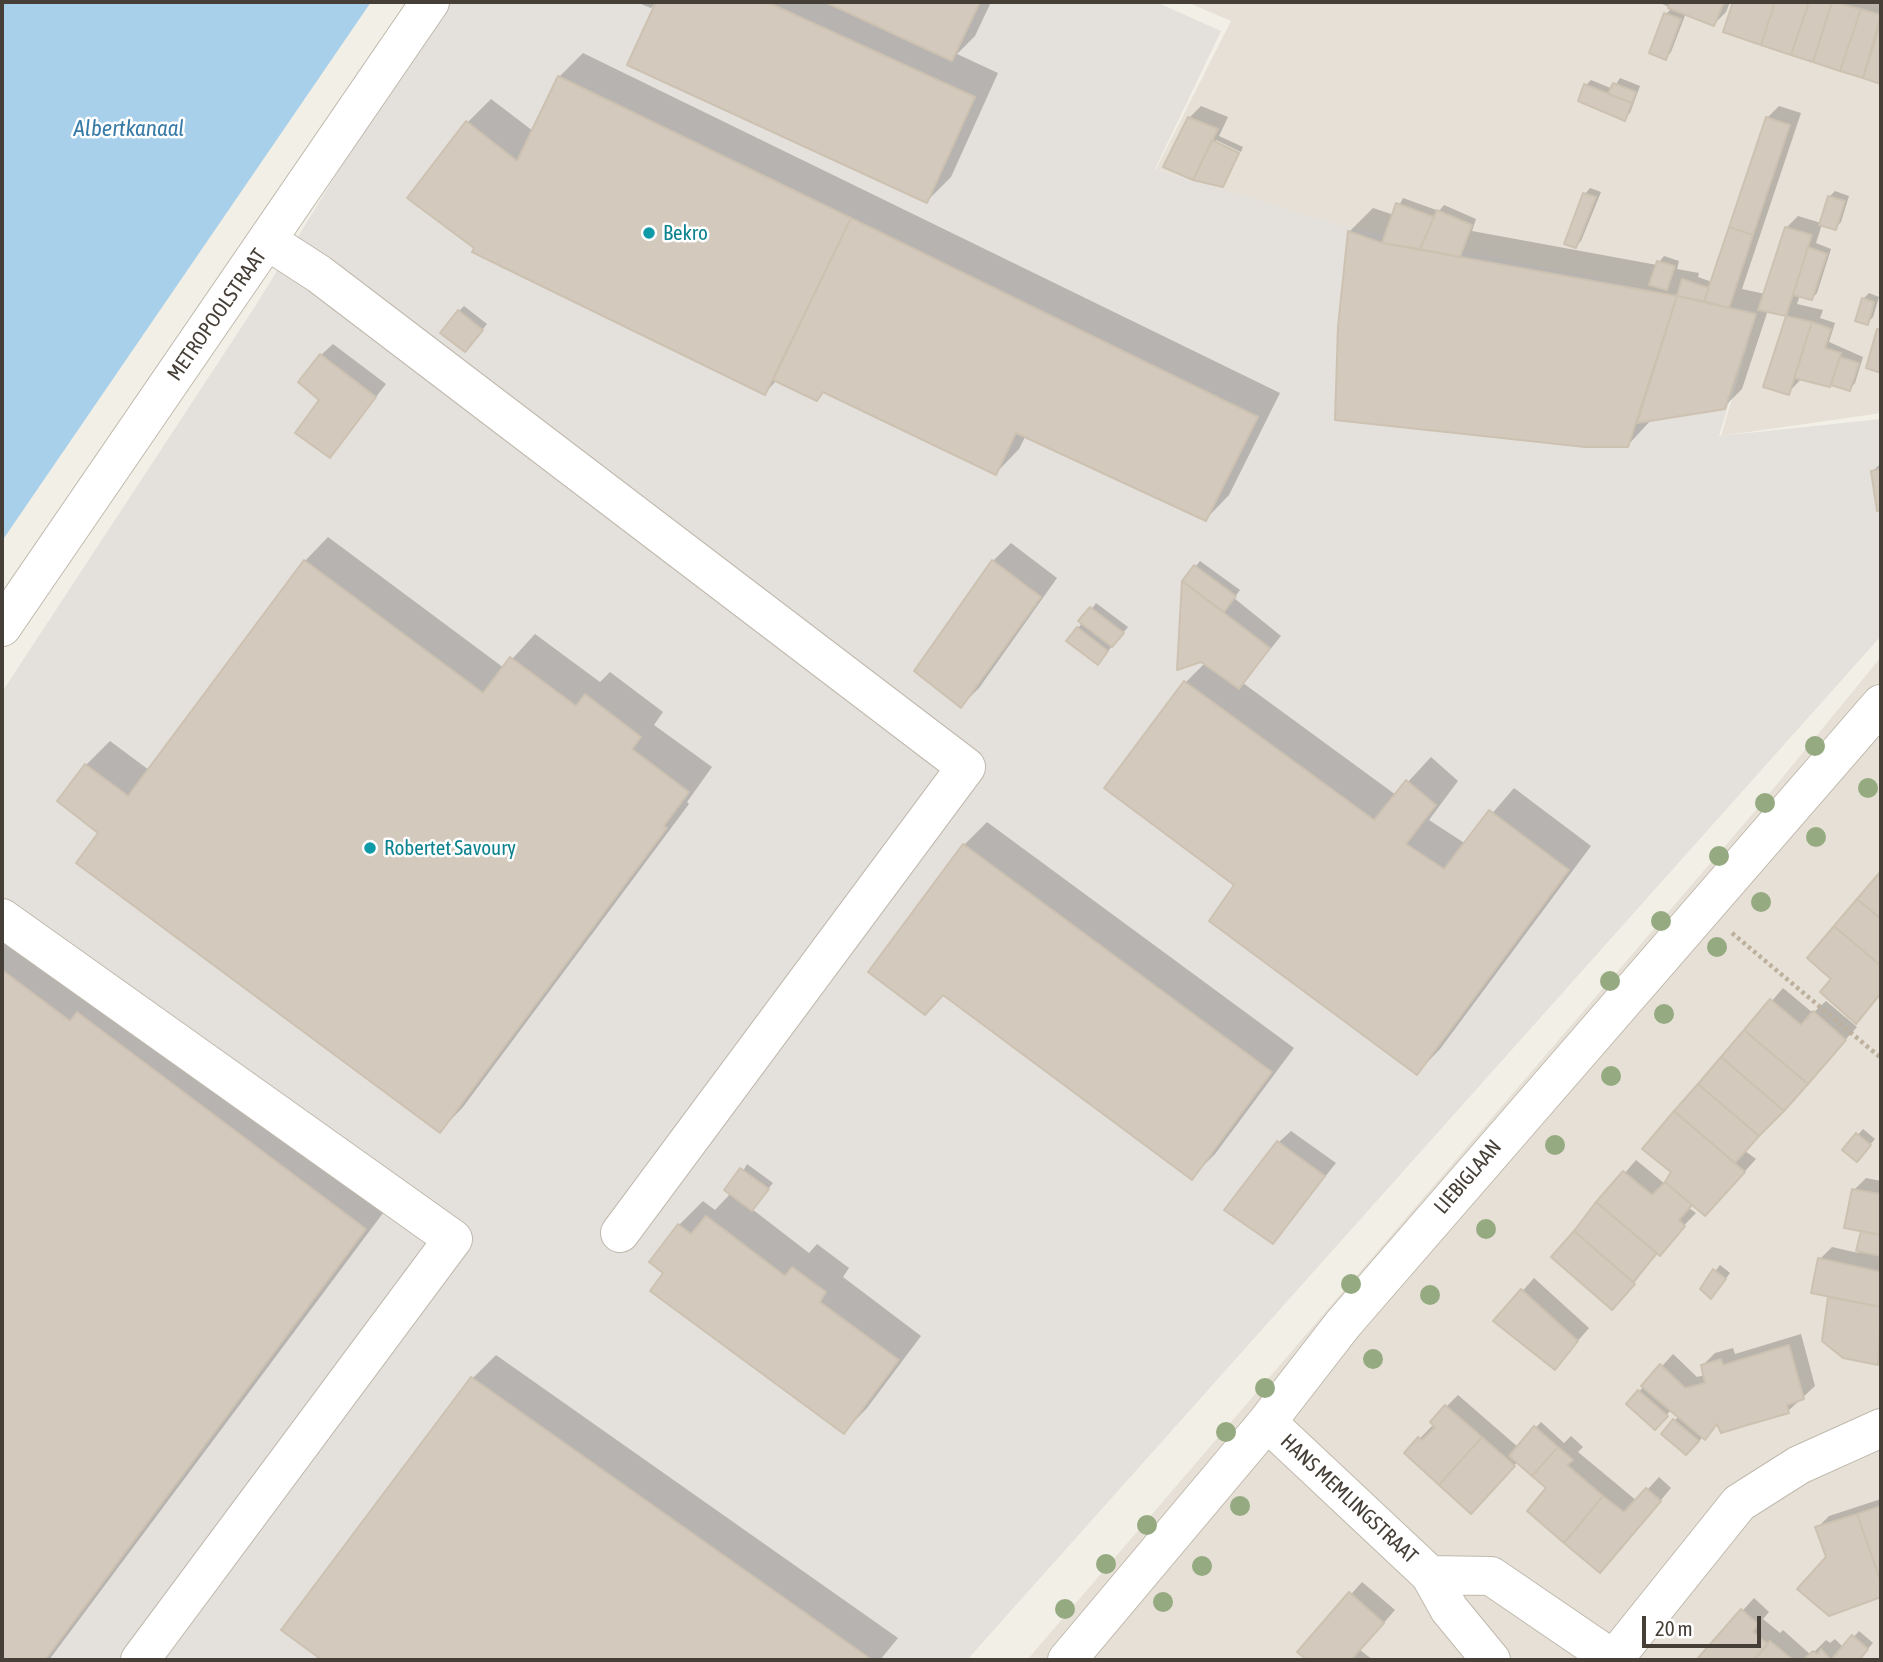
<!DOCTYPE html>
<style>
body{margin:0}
#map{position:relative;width:1883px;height:1662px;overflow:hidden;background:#f2efe7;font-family:"Asap Condensed",sans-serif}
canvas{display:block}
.frame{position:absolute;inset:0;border:4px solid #453f37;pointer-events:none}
.scale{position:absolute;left:1642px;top:1616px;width:119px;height:32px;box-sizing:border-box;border:4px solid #453f37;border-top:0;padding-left:9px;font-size:21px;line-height:24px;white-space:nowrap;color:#453f37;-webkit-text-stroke:5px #fff;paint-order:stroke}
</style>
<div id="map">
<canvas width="1883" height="1662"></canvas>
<div class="frame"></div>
<div class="scale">20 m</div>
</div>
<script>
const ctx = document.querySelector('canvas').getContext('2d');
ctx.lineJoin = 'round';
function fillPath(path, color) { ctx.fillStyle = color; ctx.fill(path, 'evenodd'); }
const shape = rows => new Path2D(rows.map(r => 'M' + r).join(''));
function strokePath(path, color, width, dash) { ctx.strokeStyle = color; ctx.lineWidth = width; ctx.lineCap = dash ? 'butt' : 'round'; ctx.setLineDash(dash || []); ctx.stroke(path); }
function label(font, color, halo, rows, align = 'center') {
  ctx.font = font + ' "Asap Condensed",sans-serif'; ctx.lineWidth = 5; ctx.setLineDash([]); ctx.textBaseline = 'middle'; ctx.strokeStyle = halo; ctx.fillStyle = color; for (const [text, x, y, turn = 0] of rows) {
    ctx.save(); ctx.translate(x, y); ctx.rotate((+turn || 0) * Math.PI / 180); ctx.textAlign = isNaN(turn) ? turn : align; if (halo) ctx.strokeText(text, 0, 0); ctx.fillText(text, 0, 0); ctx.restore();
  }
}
fillPath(shape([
 [1187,2,1881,2,1881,413,1721,436,1757,312,1345,229,1156,169,1231,21],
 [1881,657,1881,1660,1027,1660,1755,811]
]), '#e6e0d6');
fillPath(shape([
 [442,2,1156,2,1221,31,1155,169,1343,226,1757,312,1719,436,1881,419,1881,636,967,1660,2,1660,2,692,256,305]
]), '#e4e0dc');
fillPath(shape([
 [2,2,371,2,2,541]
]), '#a8d0ea');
fillPath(shape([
 [643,2,991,2,975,36,957,54,998,73,951,177,927,201,657,2,651,8,641,4],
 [1657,2,1730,2,1726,12,1714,24,1686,13,1671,52,1666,58,1666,14,1672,8],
 [1735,2,1881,2,1881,82,1725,31],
 [583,53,1280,393,1229,495,1206,519,1026,435,1019,449,996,473,825,391,816,399,777,380,765,393,476,247,409,197,468,122,491,99,533,131,559,77],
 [1620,78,1640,86,1630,113,1624,119,1586,85,1591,80,1613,89],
 [1201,106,1228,117,1219,136,1243,147,1241,152,1216,140,1216,144,1239,155,1222,185,1189,118],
 [1779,106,1801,113,1742,289,1765,294,1786,228,1798,216,1821,223,1830,196,1835,191,1849,196,1841,222,1835,228,1822,224,1816,243,1831,249,1817,293,1812,298,1800,295,1797,304,1823,310,1820,318,1835,323,1829,342,1863,357,1855,383,1850,389,1802,378,1788,393,1765,385,1788,315,1768,310,1742,389,1724,407,1652,419,1628,445,1349,232,1373,208,1394,215,1403,198,1439,211,1444,205,1476,219,1472,231,1657,265,1664,256,1679,261,1677,269,1699,273,1698,277,1712,282,1767,118],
 [1590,188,1601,192,1581,241,1576,246,1585,194],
 [1869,293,1879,297,1873,317,1867,323,1863,299],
 [464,306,487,324,470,345,459,311],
 [333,344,386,384,330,456,321,400,321,355],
 [1881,463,1881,509,1879,509,1873,471],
 [328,537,504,668,535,634,600,682,610,672,663,712,654,725,712,767,687,802,689,804,463,1107,440,1131,101,832,59,801,86,765,110,741,149,770,305,561],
 [1011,543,1057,578,979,688,961,706,993,561],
 [1200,561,1240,590,1234,598,1281,636,1243,683,1396,795,1431,757,1458,781,1429,820,1466,844,1514,788,1591,846,1440,1049,1417,1073,1237,885,1106,788,1186,682,1205,663,1201,660,1179,668,1183,582],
 [1096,603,1128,627,1103,657,1069,641],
 [987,822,1294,1048,1215,1154,1192,1177,964,845],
 [1881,875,1881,993,1867,1010,1809,957],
 [2,929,389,1205,49,1660,2,1660],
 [1783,988,1813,1013,1826,1001,1857,1027,1745,1151,1756,1159,1717,1202,1693,1204,1689,1208,1696,1213,1658,1252,1624,1296,1553,1257,1636,1160,1665,1184,1674,1172,1645,1149],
 [1863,1129,1875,1139,1862,1154,1845,1150],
 [1291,1131,1336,1163,1273,1242,1279,1142],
 [747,1164,773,1183,752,1209,809,1253,817,1244,849,1268,843,1277,921,1336,867,1408,844,1432,665,1272,679,1225,703,1201,715,1210,731,1193],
 [1866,1178,1881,1181,1881,1254,1879,1257,1881,1258,1881,1360,1878,1363,1823,1341,1830,1296,1820,1259,1832,1247,1858,1253,1863,1230,1854,1190],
 [1720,1265,1730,1273,1717,1291,1702,1289],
 [1534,1278,1589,1328,1555,1367,1496,1321],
 [1801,1334,1815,1386,1788,1411,1719,1423,1692,1447,1663,1433,1679,1416,1671,1410,1660,1422,1628,1404,1673,1354,1697,1377,1705,1375,1703,1365,1715,1353,1733,1348,1735,1354],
 [496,1355,898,1638,880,1660,325,1660,283,1630,472,1379],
 [1458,1395,1518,1447,1541,1422,1564,1443,1571,1436,1583,1447,1578,1452,1637,1501,1659,1477,1671,1488,1612,1559,1549,1488,1518,1461,1483,1500,1406,1453,1432,1426,1439,1432,1447,1406],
 [1881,1499,1881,1595,1830,1614,1828,1558,1817,1528,1829,1516],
 [1362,1582,1395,1610,1360,1650,1373,1660,1310,1660,1300,1652],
 [1754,1598,1769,1612,1763,1619,1780,1633,1783,1630,1811,1655,1826,1640,1830,1643,1835,1639,1844,1648,1859,1631,1873,1643,1858,1660,1703,1660,1700,1658]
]), '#0003');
const building = shape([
 [656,2,767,2,975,97,927,203,627,65,656,2],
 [825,2,980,2,952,61,825,2],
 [1670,2,1724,2,1714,26,1668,8,1670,2],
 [1733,2,1775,2,1761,45,1723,32,1733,2],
 [1775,2,1809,2,1791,55,1761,45,1775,2],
 [1809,2,1832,2,1813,62,1791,55,1809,2],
 [1832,2,1861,9,1840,71,1813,62,1832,2],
 [1861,9,1881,15,1863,78,1840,71,1861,9],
 [1664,13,1681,19,1666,60,1649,53,1664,13],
 [1881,21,1881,84,1863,78,1881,21],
 [558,76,851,218,765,395,472,252,474,248,407,198,466,121,517,161,558,76],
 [1613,83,1636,92,1632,103,1608,94,1613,83],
 [1584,84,1632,103,1625,121,1578,101,1584,84],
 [1188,117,1218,129,1193,180,1163,167,1188,117],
 [1766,117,1790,125,1753,235,1729,227,1766,117],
 [1212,140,1239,153,1223,187,1193,180,1212,140],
 [1583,193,1596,197,1576,248,1564,244,1583,193],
 [1828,196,1845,201,1836,230,1819,225,1828,196],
 [1396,203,1434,217,1420,249,1382,243,1396,203],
 [1437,210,1472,225,1460,257,1420,249,1437,210],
 [851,218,1258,417,1206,521,1016,433,996,475,823,392,817,401,773,380,851,218],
 [1729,227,1753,235,1729,308,1704,301,1729,227],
 [1785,227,1812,235,1786,316,1758,310,1785,227],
 [1348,231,1382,243,1677,296,1628,447,1585,447,1335,420,1338,327,1348,231],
 [1808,247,1827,254,1812,300,1793,295,1808,247],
 [1657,261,1675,266,1667,290,1649,285,1657,261],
 [1682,279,1709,288,1704,301,1677,296,1682,279],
 [1677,296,1756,314,1725,409,1637,423,1677,296],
 [1862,298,1874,302,1868,325,1855,321,1862,298],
 [458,310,483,330,465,352,440,333,458,310],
 [1786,316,1812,322,1789,395,1763,387,1786,316],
 [1812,322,1831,329,1825,348,1841,353,1830,387,1794,378,1812,322],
 [1877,329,1881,330,1881,373,1866,368,1877,329],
 [320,354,376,397,330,458,295,433,319,400,298,382,320,354],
 [1840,357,1859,363,1850,391,1831,385,1840,357],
 [1881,469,1881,510,1877,511,1871,471,1881,469],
 [304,560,483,693,510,657,576,706,585,694,641,737,632,749,689,792,664,826,667,828,440,1133,76,863,98,833,57,801,85,764,128,796,304,560],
 [992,560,1041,597,961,708,914,671,992,560],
 [1194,565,1236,596,1224,612,1182,581,1194,565],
 [1182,581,1270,648,1239,689,1201,662,1177,670,1182,581],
 [1090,607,1124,633,1112,647,1078,621,1090,607],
 [1077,627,1108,651,1098,665,1066,641,1077,627],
 [1184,681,1374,820,1406,780,1436,805,1406,844,1444,869,1489,810,1569,870,1417,1075,1209,921,1234,885,1104,788,1184,681],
 [963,844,1272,1072,1192,1180,943,995,925,1015,868,972,963,844],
 [1881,871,1881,919,1857,899,1881,871],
 [1857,899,1881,919,1881,966,1834,926,1857,899],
 [1834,926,1881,966,1881,993,1856,1024,1820,992,1831,979,1807,958,1834,926],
 [2,970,70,1021,77,1012,366,1229,45,1660,2,1660,2,970],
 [1770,999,1801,1025,1813,1011,1846,1040,1808,1084,1744,1030,1770,999],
 [1744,1030,1808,1084,1784,1111,1721,1057,1744,1030],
 [1721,1057,1784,1111,1759,1136,1698,1084,1721,1057],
 [1698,1084,1759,1136,1735,1163,1674,1111,1698,1084],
 [1674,1111,1745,1172,1705,1216,1665,1182,1671,1172,1642,1149,1674,1111],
 [1856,1133,1871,1145,1857,1162,1842,1150,1856,1133],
 [1277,1141,1325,1176,1273,1244,1224,1210,1277,1141],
 [740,1168,769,1189,752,1211,724,1190,740,1168],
 [1623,1171,1652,1195,1665,1182,1692,1205,1679,1220,1685,1226,1660,1256,1596,1202,1623,1171],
 [1852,1189,1881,1194,1881,1235,1844,1228,1852,1189],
 [1596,1202,1657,1253,1633,1282,1574,1231,1596,1202],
 [706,1216,785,1276,792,1267,826,1292,820,1302,899,1360,844,1434,650,1291,663,1273,649,1262,678,1224,691,1234,706,1216],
 [1574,1231,1635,1284,1612,1310,1551,1257,1574,1231],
 [1861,1231,1881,1235,1881,1256,1856,1251,1861,1231],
 [1818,1258,1881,1272,1881,1307,1811,1293,1818,1258],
 [1713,1269,1726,1279,1711,1299,1700,1289,1713,1269],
 [1521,1289,1578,1341,1555,1370,1493,1321,1521,1289],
 [1828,1297,1881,1307,1878,1365,1843,1358,1822,1341,1828,1297],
 [1789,1345,1804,1399,1787,1405,1789,1413,1744,1426,1721,1433,1717,1424,1705,1440,1641,1386,1660,1364,1685,1388,1705,1383,1701,1365,1721,1359,1723,1365,1789,1345],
 [471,1377,872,1660,322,1660,281,1630,471,1377],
 [1638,1390,1668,1416,1655,1430,1626,1404,1638,1390],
 [1445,1405,1482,1437,1439,1485,1404,1453,1418,1437,1422,1440,1435,1427,1430,1422,1445,1405],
 [1673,1419,1699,1441,1686,1455,1661,1434,1673,1419],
 [1534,1426,1558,1447,1532,1476,1509,1456,1534,1426],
 [1482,1437,1515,1466,1471,1514,1439,1485,1482,1437],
 [1558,1447,1573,1460,1567,1465,1603,1496,1564,1543,1527,1511,1546,1488,1532,1476,1558,1447],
 [1646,1488,1661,1501,1600,1573,1564,1543,1603,1496,1624,1512,1646,1488],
 [1881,1506,1881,1582,1857,1514,1881,1506],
 [1857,1514,1881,1582,1881,1597,1829,1616,1797,1589,1826,1557,1815,1527,1857,1514],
 [1349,1592,1384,1623,1351,1660,1307,1660,1297,1652,1349,1592],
 [1741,1609,1758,1624,1753,1632,1768,1644,1754,1660,1700,1660,1698,1658,1741,1609],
 [1852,1635,1868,1649,1859,1660,1831,1660,1852,1635],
 [1770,1641,1793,1660,1754,1660,1770,1641],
 [1821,1649,1831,1660,1803,1660,1813,1651,1817,1654,1821,1649]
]);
fillPath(building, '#d3cabd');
strokePath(building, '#cdc2b1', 2);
const minor = shape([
 [268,241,319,274,966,767,620,1233],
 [2,627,430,2],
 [2,918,453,1239,140,1660],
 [1267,1422,1430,1575,1449,1609,1491,1660],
 [1430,1575,1491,1576,1614,1660],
 [1067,1660,1267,1422,1343,1324,1881,704],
 [1613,1660,1739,1503,1799,1465,1881,1428]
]);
strokePath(minor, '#c0b9ad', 40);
strokePath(shape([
 [1732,933,1881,1058]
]), '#bdb19d', 4.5, [3.5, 3.5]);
strokePath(minor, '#fff', 38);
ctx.fillStyle = '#95aa81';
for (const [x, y] of [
 [1815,746],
 [1868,788],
 [1765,803],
 [1816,837],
 [1719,856],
 [1761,902],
 [1661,921],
 [1717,947],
 [1610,981],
 [1664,1014],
 [1611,1076],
 [1555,1145],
 [1486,1229],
 [1351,1284],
 [1430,1295],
 [1373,1359],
 [1265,1388],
 [1226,1432],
 [1240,1506],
 [1147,1525],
 [1106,1564],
 [1202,1566],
 [1163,1602],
 [1065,1609]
]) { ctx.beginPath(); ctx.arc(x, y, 10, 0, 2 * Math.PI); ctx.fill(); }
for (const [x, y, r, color] of [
 [649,233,7,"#0f9aa8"],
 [370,848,7,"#0f9aa8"]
]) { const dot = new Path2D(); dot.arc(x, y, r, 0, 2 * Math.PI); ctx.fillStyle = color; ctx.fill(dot); strokePath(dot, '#fff', 2.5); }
label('21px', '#0d838f', '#fff', [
 ["Bekro",663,233],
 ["Robertet Savoury",384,848]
], 'left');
label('21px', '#453f37', '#fff', [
 ["METROPOOLSTRAAT",217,315,-55],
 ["LIEBIGLAAN",1468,1177,-49],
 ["HANS MEMLINGSTRAAT",1349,1499,43]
]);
label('italic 23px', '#387ba8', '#fff', [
 ["Albertkanaal",129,129]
]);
</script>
